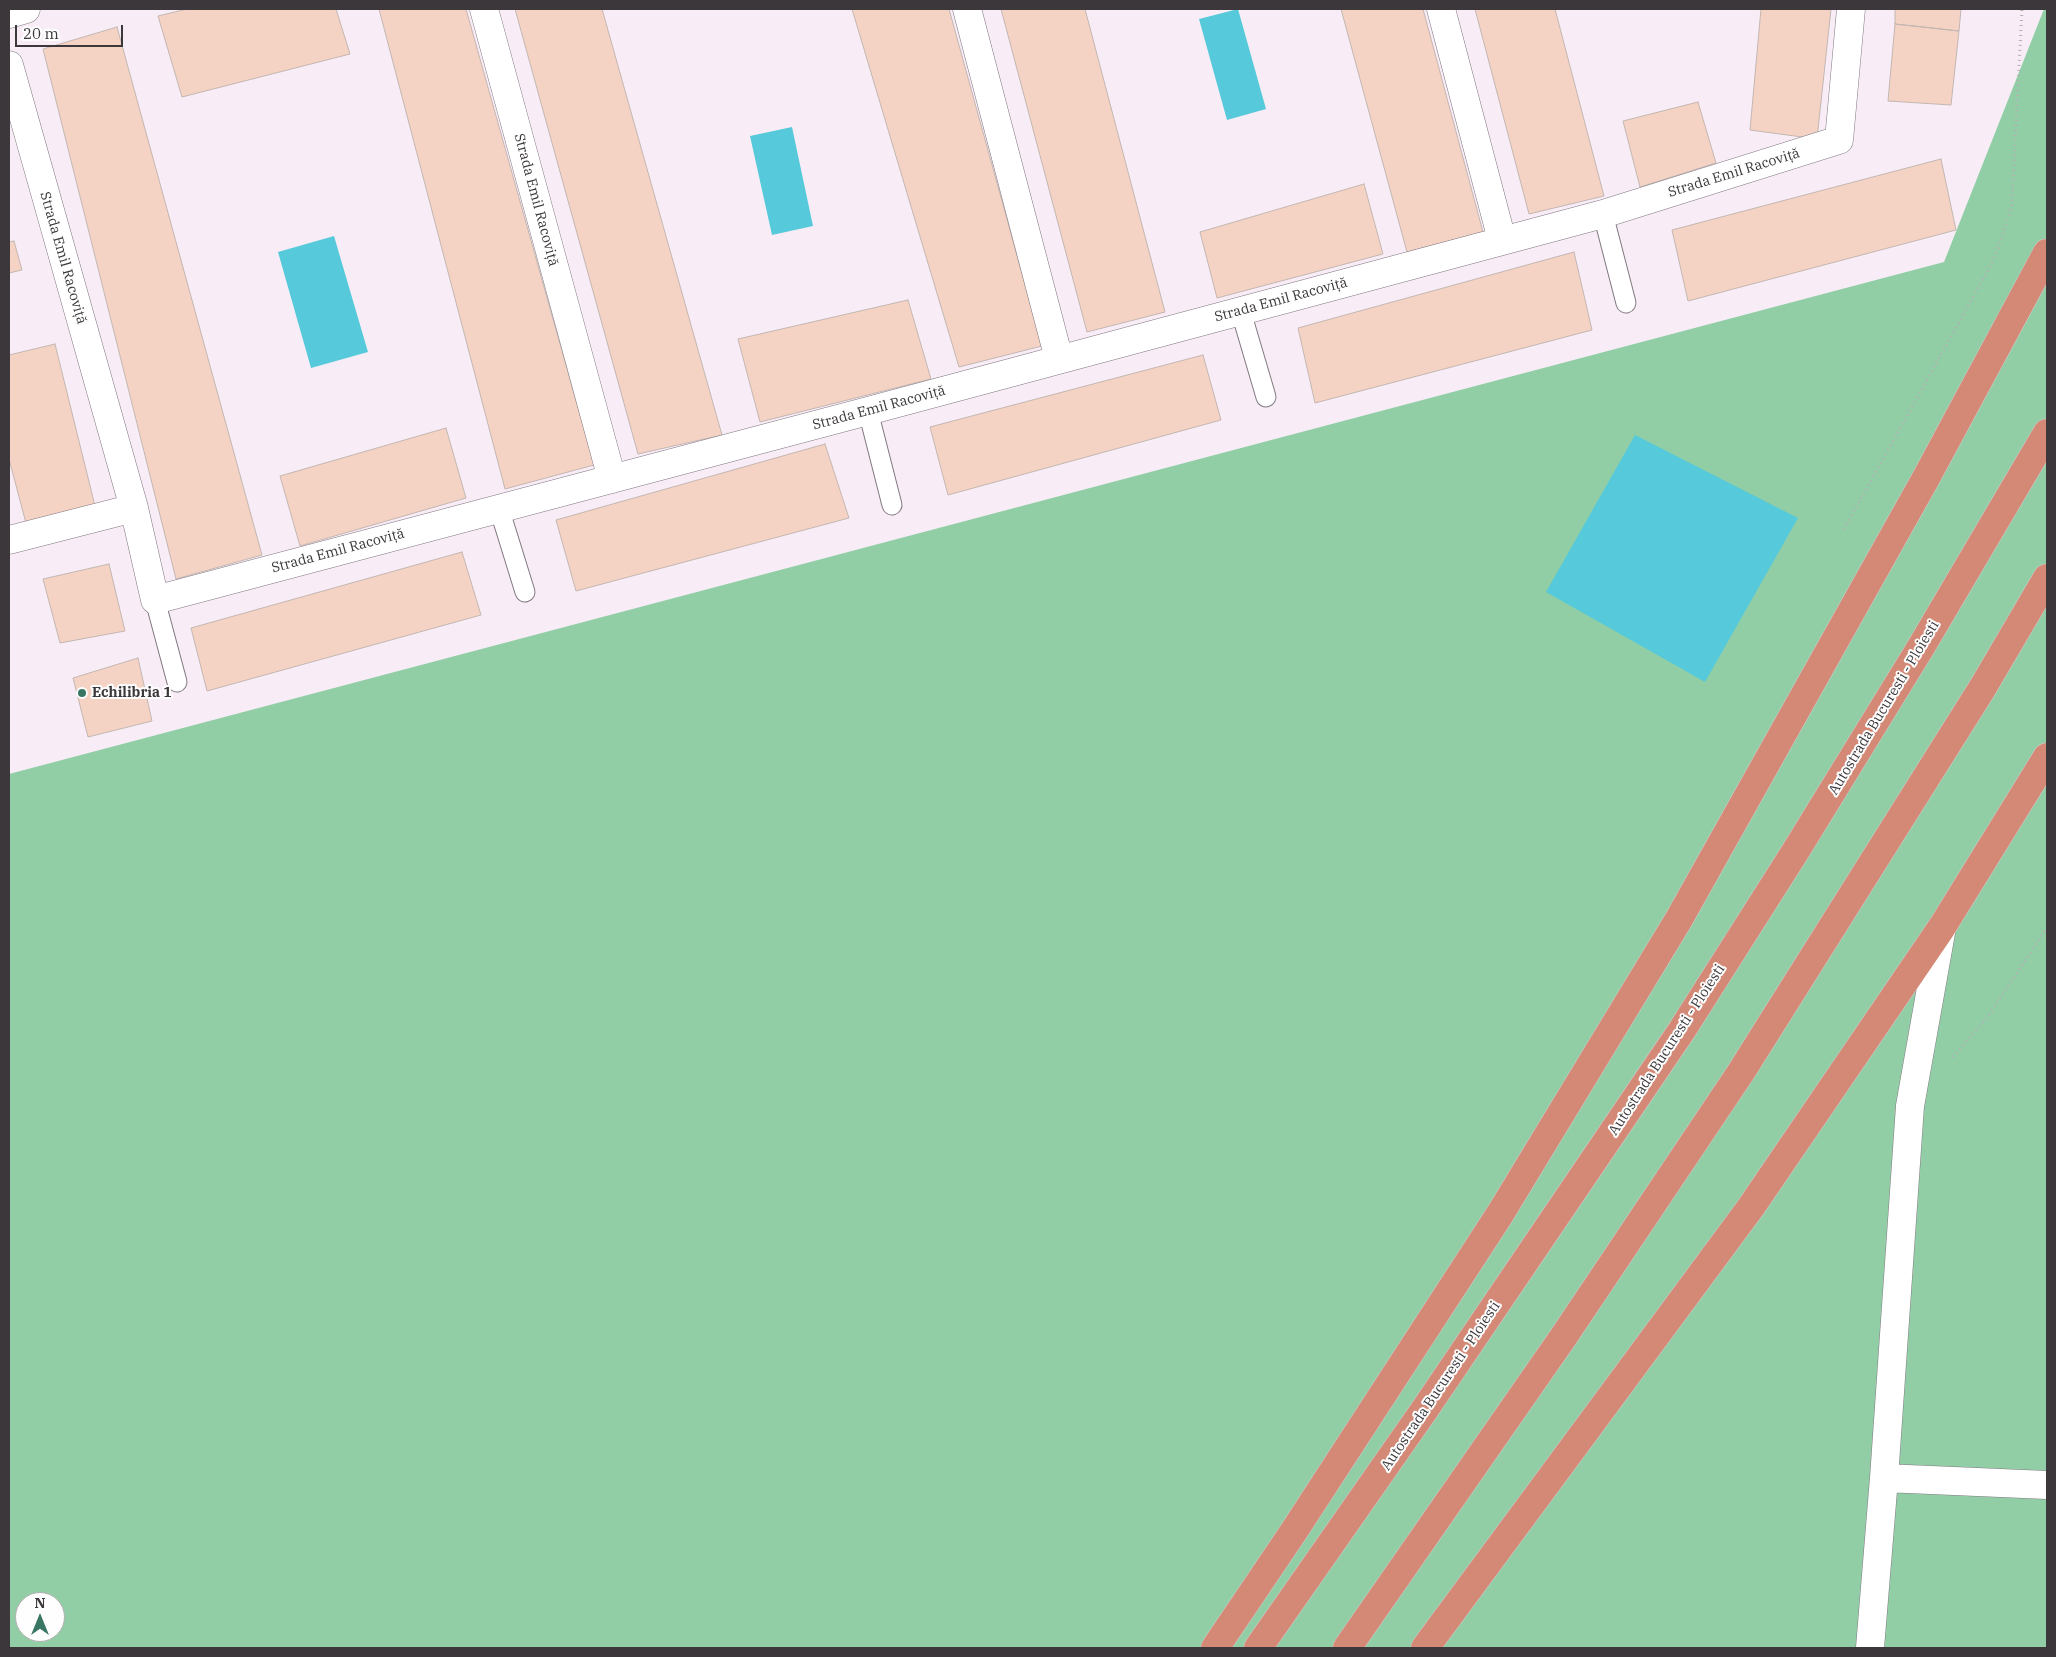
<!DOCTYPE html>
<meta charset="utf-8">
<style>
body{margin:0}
#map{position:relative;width:2056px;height:1657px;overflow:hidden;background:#f8edf7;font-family:"IBM Plex Serif",serif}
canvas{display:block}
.frame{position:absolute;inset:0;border:10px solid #3b373a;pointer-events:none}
.north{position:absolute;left:15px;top:1592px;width:50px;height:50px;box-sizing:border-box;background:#fefefe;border:1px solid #b0aeb0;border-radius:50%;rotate:0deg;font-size:14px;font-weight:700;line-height:20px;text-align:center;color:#3b373a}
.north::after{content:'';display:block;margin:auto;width:18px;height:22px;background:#397764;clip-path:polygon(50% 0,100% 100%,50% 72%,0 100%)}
.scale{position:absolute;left:15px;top:25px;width:108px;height:22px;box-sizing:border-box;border:2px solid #3b373a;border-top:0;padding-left:6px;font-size:15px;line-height:18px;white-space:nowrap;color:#3b373a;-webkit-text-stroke:4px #fefefe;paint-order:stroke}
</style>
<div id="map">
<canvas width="2056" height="1657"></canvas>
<div class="frame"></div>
<div class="north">N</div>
<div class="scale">20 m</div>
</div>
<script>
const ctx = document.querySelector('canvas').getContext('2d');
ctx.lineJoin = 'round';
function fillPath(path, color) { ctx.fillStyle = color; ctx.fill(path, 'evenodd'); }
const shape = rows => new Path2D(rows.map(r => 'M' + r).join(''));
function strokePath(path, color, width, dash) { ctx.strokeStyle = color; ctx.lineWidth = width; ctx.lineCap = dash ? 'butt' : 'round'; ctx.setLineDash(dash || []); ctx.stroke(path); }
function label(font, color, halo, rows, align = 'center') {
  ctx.font = font + ' "IBM Plex Serif",serif'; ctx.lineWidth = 4; ctx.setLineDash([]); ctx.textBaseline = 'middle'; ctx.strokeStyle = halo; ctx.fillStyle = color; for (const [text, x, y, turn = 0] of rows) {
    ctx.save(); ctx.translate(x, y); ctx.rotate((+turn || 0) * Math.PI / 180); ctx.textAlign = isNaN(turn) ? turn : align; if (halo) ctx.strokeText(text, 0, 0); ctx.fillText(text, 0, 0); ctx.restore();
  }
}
fillPath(shape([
 [2044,9,2047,9,2047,1648,9,1648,9,774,1944,262],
 [25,1602,55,1602,55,1632,25,1632]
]), '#91cea6');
fillPath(shape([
 [1238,9,1266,109,1227,120,1199,19],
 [792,127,813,226,772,235,750,136],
 [334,236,368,352,311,368,278,252],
 [1635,435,1798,518,1705,682,1546,592]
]), '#56cada');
const building = shape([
 [187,9,336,9,350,54,182,97,158,16,187,9],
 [379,9,466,9,594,465,505,489,379,9],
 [515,9,602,9,722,435,638,454,515,9],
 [852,9,949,9,1042,346,959,367,852,9],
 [1001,9,1085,9,1165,312,1087,332,1001,9],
 [1341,9,1423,9,1483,232,1407,252,1341,9],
 [1475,9,1555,9,1604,196,1529,214,1475,9],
 [1761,9,1831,9,1817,139,1750,130,1761,9],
 [1895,9,1961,9,1959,31,1895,24,1895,9],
 [1895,24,1959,31,1951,105,1888,101,1895,24],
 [117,27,262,555,176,579,43,49,117,27],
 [1698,102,1716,163,1640,187,1623,121,1698,102],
 [1941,159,1956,230,1688,301,1672,230,1941,159],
 [1364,184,1383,254,1217,298,1200,232,1364,184],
 [14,241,22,270,9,273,9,242,14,241],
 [1574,252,1592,330,1315,403,1298,328,1574,252],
 [908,300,931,379,760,422,738,339,908,300],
 [55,344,96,510,27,527,9,459,9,355,55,344],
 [1203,355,1221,420,948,495,930,427,1203,355],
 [446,428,466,498,300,546,280,476,446,428],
 [825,444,849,518,576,591,556,520,825,444],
 [462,552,481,615,207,691,191,628,462,552],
 [109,564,125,631,60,643,43,579,109,564],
 [138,658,152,721,88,737,73,678,138,658]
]);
fillPath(building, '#f4d3c4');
strokePath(building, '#c3b6b1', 1);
const service = shape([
 [1603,214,1626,303],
 [1241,312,1266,397],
 [868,411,892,505],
 [499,508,525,592],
 [155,600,177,682]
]);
const minor = shape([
 [484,9,612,479],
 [967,9,1059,359],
 [1441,9,1502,240],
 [9,14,26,9],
 [9,65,134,508,155,600,868,411,1603,214,1839,140,1851,9],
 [9,540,134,508],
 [1884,1478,2047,1485],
 [1870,1648,1884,1478,1910,1106,1942,927]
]);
const motorway = shape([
 [1215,1648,1294,1531,1500,1214,1679,919,1926,478,2047,253],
 [1258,1648,1425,1409,1682,1030,1795,852,1921,647,2047,433],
 [1347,1648,1564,1336,1741,1072,1983,687,2047,578],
 [1425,1648,1751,1207,1942,927,2047,757]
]);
strokePath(service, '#817880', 21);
strokePath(minor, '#817880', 29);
strokePath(motorway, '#d0cfd0', 29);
strokePath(shape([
 [1844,529,1992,263,2002,237,2012,204,2022,9],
 [1953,1057,1989,1015,2047,928]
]), '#b6aeb5', 3, [1, 4]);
strokePath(service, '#fff', 19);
strokePath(minor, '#fff', 28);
strokePath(motorway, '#d38975', 28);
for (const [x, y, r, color] of [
 [82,693,5,"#397764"]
]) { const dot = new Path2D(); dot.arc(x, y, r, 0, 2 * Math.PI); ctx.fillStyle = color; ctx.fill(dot); strokePath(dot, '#fefefe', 2); }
label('14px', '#3b373a', '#fefefe', [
 ["Strada Emil Racoviță",1734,173,-17],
 ["Strada Emil Racoviță",536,200,75],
 ["Strada Emil Racoviță",63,258,74],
 ["Strada Emil Racoviță",1281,300,-15],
 ["Strada Emil Racoviță",879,408,-15],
 ["Strada Emil Racoviță",338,551,-15],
 ["Autostrada Bucuresti - Ploiesti",1884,708,-59],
 ["Autostrada Bucuresti - Ploiesti",1667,1050,-57],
 ["Autostrada Bucuresti - Ploiesti",1441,1386,-56]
]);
label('bold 14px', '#3b373a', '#fefefe', [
 ["Echilibria 1",92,693]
], 'left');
</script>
